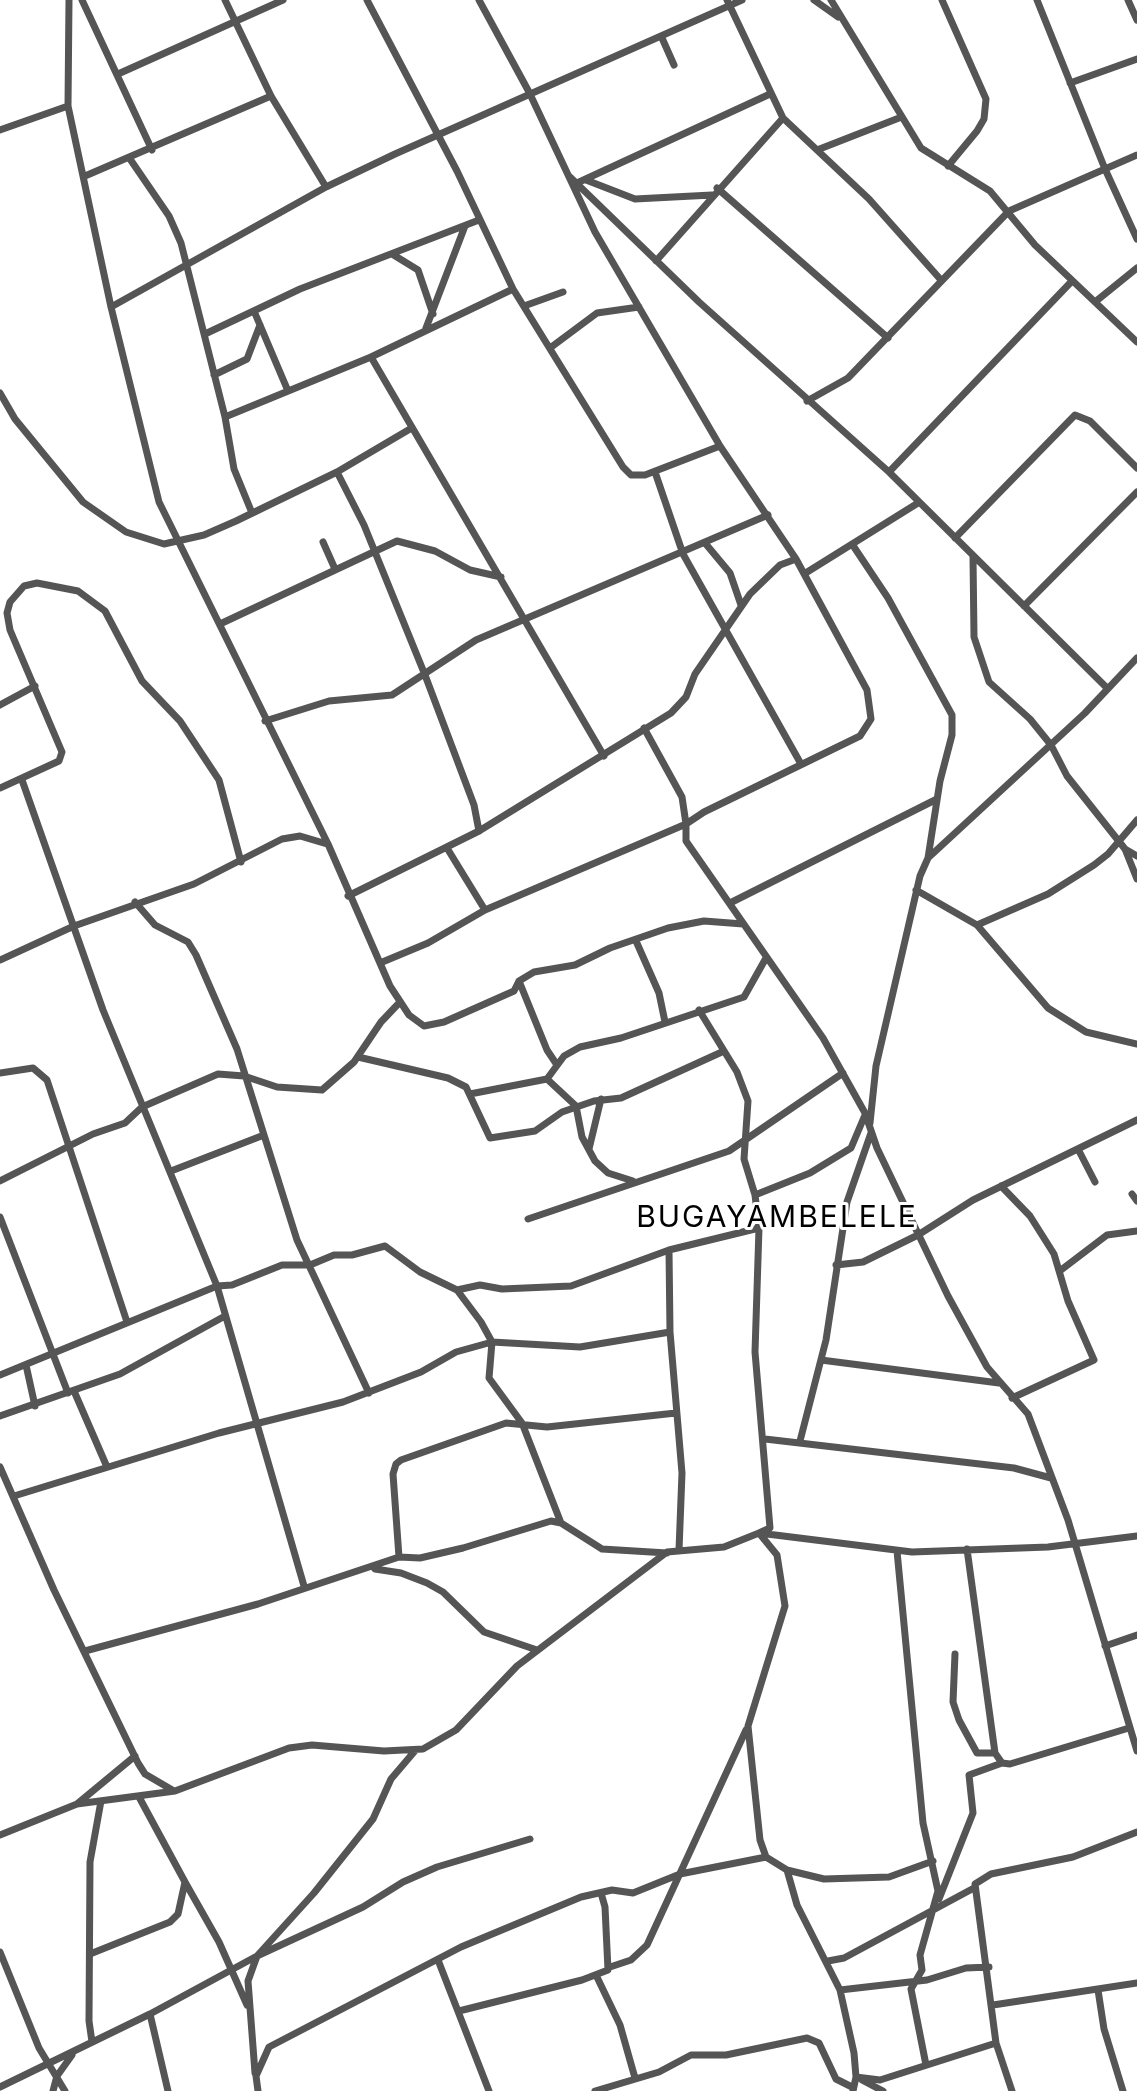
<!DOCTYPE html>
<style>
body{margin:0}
canvas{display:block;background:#fff}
</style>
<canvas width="1137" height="2091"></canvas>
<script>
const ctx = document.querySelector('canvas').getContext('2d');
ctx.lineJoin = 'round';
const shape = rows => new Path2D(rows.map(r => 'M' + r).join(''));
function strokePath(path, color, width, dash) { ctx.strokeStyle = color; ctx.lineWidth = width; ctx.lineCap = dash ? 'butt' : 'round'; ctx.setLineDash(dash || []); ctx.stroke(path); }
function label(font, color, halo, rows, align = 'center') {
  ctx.font = font + ' Inter,sans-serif'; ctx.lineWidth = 6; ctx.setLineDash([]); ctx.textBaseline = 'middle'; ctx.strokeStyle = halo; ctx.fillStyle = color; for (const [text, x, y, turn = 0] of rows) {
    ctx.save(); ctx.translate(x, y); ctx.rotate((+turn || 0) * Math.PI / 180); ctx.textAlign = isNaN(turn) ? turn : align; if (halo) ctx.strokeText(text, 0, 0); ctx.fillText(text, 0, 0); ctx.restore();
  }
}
strokePath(shape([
 [69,0,68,106,111,307,159,502,328,844,390,986,409,1015,424,1026,444,1022,514,991,519,981,534,972,575,965,610,948,668,928,704,921,743,924],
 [82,0,152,150],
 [225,0,271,96,326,187],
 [367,0,457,171,513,289,623,467,631,475,645,475,720,446],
 [479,0,529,92,595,232,720,446,796,559,867,690,871,719,860,736,704,812,686,824,686,841,823,1038,865,1113,877,1148,948,1296,987,1367,1028,1414,1068,1520,1137,1751],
 [727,0,783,118,869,199,941,280],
 [814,0,838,17],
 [831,0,921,148,990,191,1035,245,1137,342],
 [942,0,986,99,984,119,977,131,948,166],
 [1037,0,1105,169,1137,239],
 [1128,0,1137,20],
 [662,38,674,65],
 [118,74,283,0],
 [1070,83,1137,59],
 [0,130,68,106],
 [817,150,899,118],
 [130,159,169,216,181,243,225,417,234,469,252,513],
 [85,176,271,96],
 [570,177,699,302,889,472,1107,688],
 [586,180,635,199,712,195],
 [577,183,770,94],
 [717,188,888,338],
 [392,254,418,270,433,314],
 [656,261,783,118],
 [1095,302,1137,268],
 [524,306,563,292],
 [111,307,326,187,395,154,742,0],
 [254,311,288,391],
 [426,328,465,226],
 [205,334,300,289,479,220],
 [550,348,597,313,639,307],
 [371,357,604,756],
 [214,375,247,359,260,325],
 [0,393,15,419,83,502,126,532,164,544,204,535,236,521,337,472,410,429],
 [807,401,848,378,1009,211,1137,155],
 [225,417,371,357,513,289],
 [337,472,364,525,425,675,474,805,479,831],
 [655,472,683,554,801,764],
 [889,472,1072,281],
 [955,538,1075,415,1090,421,1137,468],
 [323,542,335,569],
 [705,543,730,573,741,605],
 [852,544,888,598,952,715,952,735,940,781,928,858],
 [973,557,974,637,989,682,1030,719,1051,745,1067,776,1125,849,1137,879],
 [804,574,918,503],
 [1024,606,1137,492],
 [220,624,397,541,435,551,470,570,501,577],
 [0,705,35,686],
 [265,721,329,701,392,695,476,640,768,515],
 [22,780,103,1010,217,1286,304,1586],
 [0,788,59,761,62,752,10,630,7,613,10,602,24,586,37,583,78,591,105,611,142,681,180,721,219,780,241,862],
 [447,848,485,910],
 [1125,849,1137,856],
 [916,890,977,925,1048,894,1094,865,1108,854,1137,820],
 [348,896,479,831,671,713,686,697,695,674,750,594,780,565,796,559],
 [135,902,155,925,188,942,196,955,237,1049,297,1240,369,1393],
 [730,903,937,799],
 [977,925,1048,1008,1086,1032,1137,1044],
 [636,941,659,993,665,1022],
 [0,960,74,926,194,884,282,839,300,836,327,844],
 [380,963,428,943,485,910,686,824,682,797,644,728],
 [519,981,547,1050,557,1065],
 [699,1010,737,1072,748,1101,744,1159,755,1195,759,1228,755,1352,770,1528,759,1533,777,1555,785,1606,748,1726,760,1840,766,1857,787,1870,797,1905,840,1990,854,2053,856,2077,853,2091],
 [358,1057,448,1078,466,1087,490,1138,535,1131,562,1112,594,1101,621,1098,724,1051],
 [0,1073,33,1068,47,1080,127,1322],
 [547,1079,564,1056,580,1047,621,1038,744,997,766,958],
 [470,1094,547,1079,576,1106,582,1137,595,1161,608,1173,633,1181],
 [870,1123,876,1066,920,876,928,858,1085,713,1137,658],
 [589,1149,601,1099],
 [1078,1149,1095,1182],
 [171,1171,264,1135],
 [0,1181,93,1134,125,1123,142,1107,218,1074,244,1076,277,1087,322,1090,354,1062,381,1022,400,1002],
 [1001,1186,1030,1216,1054,1254,1068,1301,1094,1360,1012,1398],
 [1132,1194,1137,1201],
 [755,1195,810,1173,851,1148,865,1115],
 [0,1217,68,1393],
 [528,1219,729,1151,843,1073],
 [669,1250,670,1332,682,1473,679,1550],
 [836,1265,863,1262,918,1235,973,1200,1137,1120],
 [1061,1270,1107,1235,1137,1231],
 [457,1290,480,1285,502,1289,571,1286,669,1250,759,1228],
 [821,1360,999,1383],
 [26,1365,35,1406],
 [0,1375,217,1286,232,1285,282,1265,310,1265,334,1255,352,1255,385,1246,420,1272,457,1290,481,1322,492,1342,489,1378,522,1423,561,1523],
 [74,1391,107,1467],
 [0,1416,120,1374,225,1316],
 [765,1439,1014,1468,1051,1478],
 [800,1441,826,1340,847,1202,871,1133],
 [0,1467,54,1590,138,1763,145,1774,174,1791],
 [14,1496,219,1433,343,1402,421,1372,456,1352,492,1342,580,1347,670,1332],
 [967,1549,995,1753,1002,1763,1010,1764,1129,1728],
 [897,1551,923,1823,938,1891,920,1955,922,1970,911,1989,926,2065],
 [399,1557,393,1474,396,1464,401,1460,506,1423,547,1427,676,1413],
 [375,1569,401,1573,427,1583,443,1592,484,1632,537,1650],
 [1105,1646,1137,1635],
 [85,1651,258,1604,399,1557,420,1558,463,1548,551,1521,561,1523,602,1549,667,1553],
 [955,1654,953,1702,959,1720,977,1753,995,1753],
 [77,1804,135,1756],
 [0,1835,77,1804,175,1791,289,1748,312,1745,384,1751,423,1749,456,1730,517,1666,667,1552,724,1547,759,1533,912,1552,1048,1547,1137,1536],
 [787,1870,824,1879,889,1877,933,1861],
 [185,1882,219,1942,247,2005],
 [939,1899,973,1813,969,1775,1002,1763],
 [0,1952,39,2048,65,2091],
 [90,1954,170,1922,178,1914,185,1882,139,1797],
 [438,1960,489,2091],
 [828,1961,844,1958,974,1888],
 [610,1967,631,1960,647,1945,746,1730],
 [596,1975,620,2025,635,2078],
 [840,1990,927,1980,966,1968,989,1967],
 [1098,1990,1104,2029,1123,2091],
 [993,2005,1137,1983],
 [459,2011,582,1980,608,1970,605,1907,601,1893],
 [150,2014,168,2091],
 [92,2042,89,2021,90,1862,101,1801],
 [255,2073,248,1981,257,1956,314,1893,373,1819,391,1779,414,1752],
 [856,2077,880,2080,996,2043],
 [862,2080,883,2091],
 [0,2087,150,2014,257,1956,363,1907,403,1882,437,1867,530,1839],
 [53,2091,57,2076,72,2055],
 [258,2091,256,2076,269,2047,461,1947,581,1897,612,1890,633,1893,680,1874,766,1857],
 [595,2091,659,2072,691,2055,726,2055,807,2038,819,2043,836,2079,852,2087],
 [1012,2091,996,2043,975,1884,991,1874,1073,1857,1137,1832]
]), '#555', 7);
ctx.letterSpacing = '2px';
label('30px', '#000', '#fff', [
 ["BUGAYAMBELELE",777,1218]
]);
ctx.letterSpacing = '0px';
</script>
